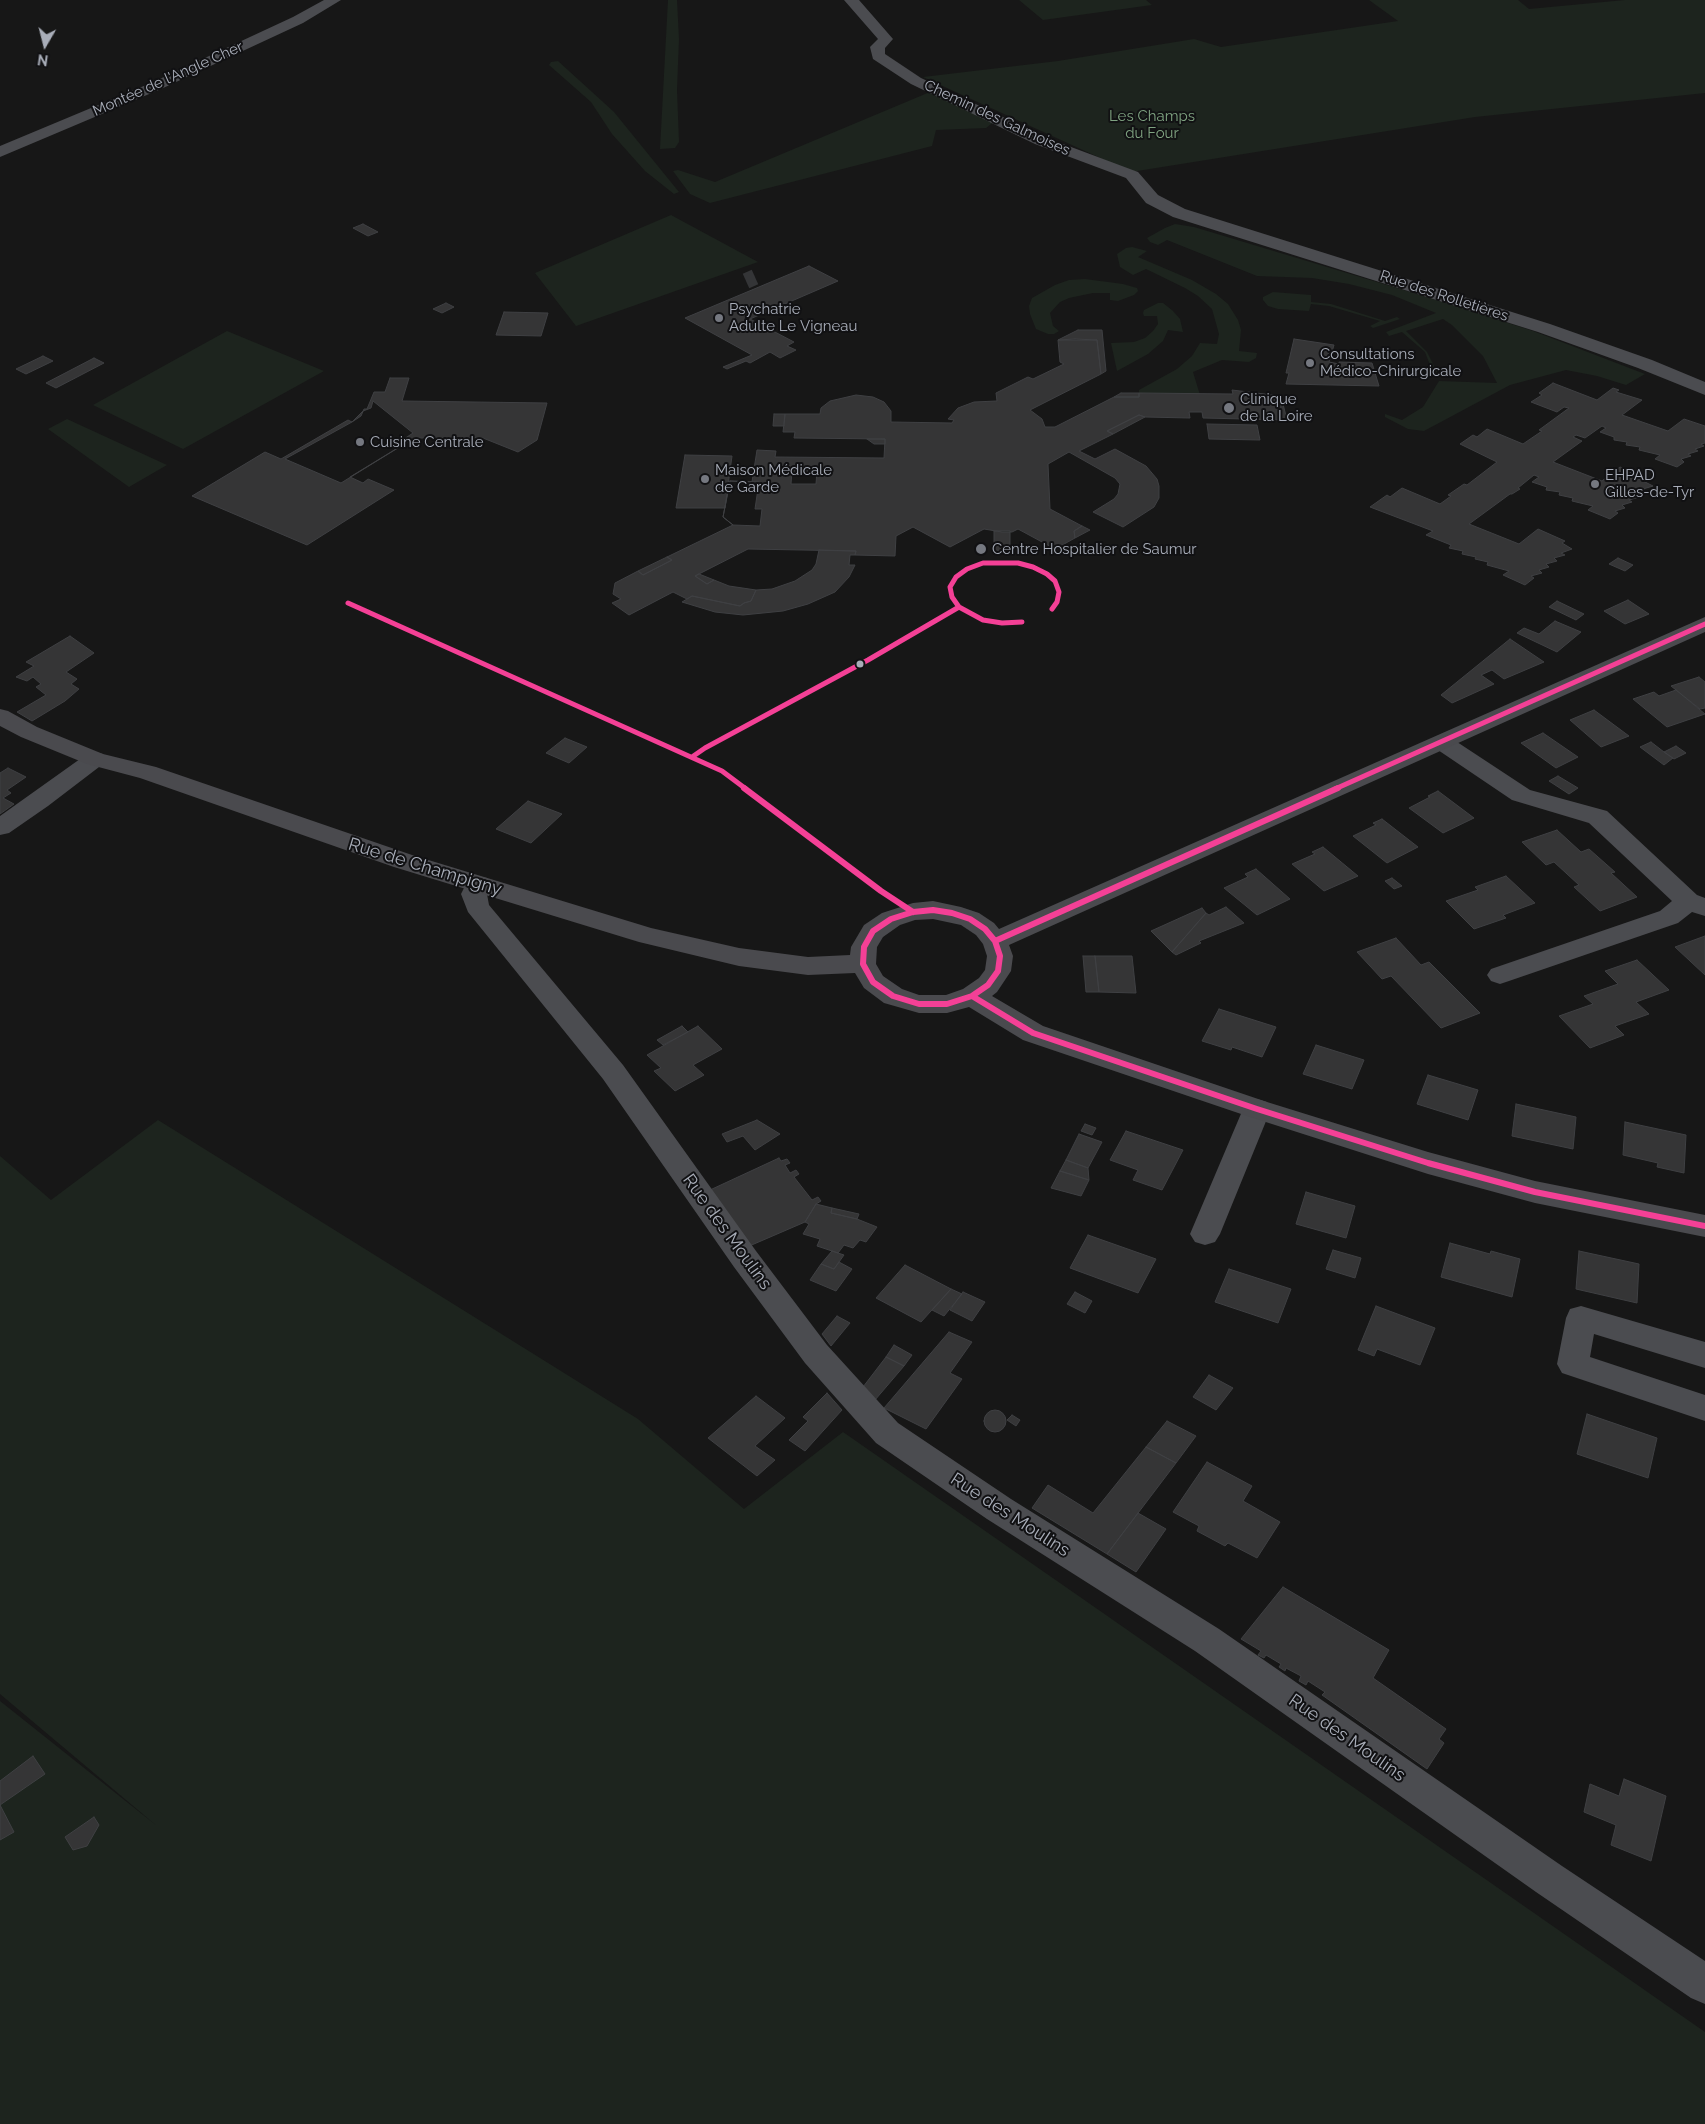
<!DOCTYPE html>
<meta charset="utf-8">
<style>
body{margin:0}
#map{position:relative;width:1705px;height:2124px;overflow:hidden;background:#171717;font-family:Raleway,sans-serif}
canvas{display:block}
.north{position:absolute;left:20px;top:20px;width:50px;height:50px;-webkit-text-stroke:4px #111113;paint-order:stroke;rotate:188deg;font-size:14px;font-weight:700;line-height:20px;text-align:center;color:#a8adb8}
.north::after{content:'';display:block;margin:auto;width:18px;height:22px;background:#a8adb8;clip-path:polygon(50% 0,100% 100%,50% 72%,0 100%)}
</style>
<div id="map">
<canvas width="1705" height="2124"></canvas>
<div class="north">N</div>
</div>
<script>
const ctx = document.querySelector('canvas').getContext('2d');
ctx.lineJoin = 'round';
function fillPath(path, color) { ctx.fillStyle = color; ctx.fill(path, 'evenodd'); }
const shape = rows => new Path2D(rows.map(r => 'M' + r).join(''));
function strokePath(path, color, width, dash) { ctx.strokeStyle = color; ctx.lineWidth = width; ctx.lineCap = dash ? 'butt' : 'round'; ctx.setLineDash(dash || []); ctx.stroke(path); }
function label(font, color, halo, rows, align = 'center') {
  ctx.font = font + ' Raleway,sans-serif'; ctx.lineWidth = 4; ctx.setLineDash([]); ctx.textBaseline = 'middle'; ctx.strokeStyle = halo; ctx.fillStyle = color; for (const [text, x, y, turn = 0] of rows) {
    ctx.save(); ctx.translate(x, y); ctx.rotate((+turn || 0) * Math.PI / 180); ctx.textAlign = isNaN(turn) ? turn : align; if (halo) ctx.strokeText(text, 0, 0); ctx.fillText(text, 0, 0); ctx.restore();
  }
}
fillPath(shape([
 [668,0,677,0,679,39,677,90,679,142,675,148,660,149],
 [1019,0,1146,0,1152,5,1043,20],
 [1369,0,1518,0,1529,9,1625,0,1705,0,1705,93,1475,117,1131,172,923,77,1058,61,1194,39,1221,47,1398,21],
 [558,61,614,112,679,192,674,194,645,171,612,134,591,102,549,65,551,62],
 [930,92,995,121,986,128,936,130,932,146,710,203,690,194,673,171,678,170,715,182],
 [671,215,758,262,576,326,535,273],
 [1175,224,1194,227,1430,298,1533,331,1645,374,1626,385,1597,376,1566,370,1510,385,1424,431,1408,429,1385,417,1385,414,1402,420,1423,407,1439,381,1497,383,1483,356,1452,325,1443,319,1406,331,1427,352,1436,370,1455,371,1455,373,1416,371,1417,369,1432,370,1425,352,1402,332,1389,336,1386,332,1436,313,1392,295,1349,284,1312,278,1257,276,1167,240,1158,245,1150,242,1147,238,1165,228],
 [1132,247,1147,251,1138,257,1192,280,1216,294,1228,304,1238,320,1241,330,1239,351,1257,353,1256,358,1249,362,1222,360,1193,372,1200,395,1139,393,1139,390,1177,369,1192,356,1200,343,1217,344,1219,334,1212,309,1198,296,1185,288,1146,269,1133,275,1120,267,1117,254,1126,248],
 [1085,279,1123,284,1137,288,1138,291,1134,295,1118,301,1110,300,1110,293,1093,293,1069,298,1060,302,1050,313,1053,326,1059,331,1054,334,1048,334,1036,329,1030,314,1029,306,1032,298,1055,285,1069,280],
 [1273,292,1311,295,1311,302,1331,304,1385,321,1397,317,1400,319,1373,328,1370,326,1380,321,1329,306,1311,304,1309,311,1278,309,1268,306,1263,300,1263,297],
 [1158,303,1163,303,1173,311,1180,319,1183,332,1168,330,1163,341,1148,354,1117,371,1111,343,1134,342,1145,338,1153,331,1158,324,1157,316,1144,316,1143,313,1144,310],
 [227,331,324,371,183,449,93,405],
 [67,419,167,465,129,487,48,429],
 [158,1120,638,1419,744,1509,843,1432,1705,2032,1705,2124,0,2124,0,1701,157,1826,0,1694,0,1156,51,1200]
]), '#1d241e');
const building = shape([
 [363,224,378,232,368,236,353,228,363,224],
 [809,266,838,281,750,319,794,342,787,346,796,350,780,358,770,352,750,363,746,361,727,369,723,367,752,355,685,318,809,266],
 [446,303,454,307,442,313,433,309,446,303],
 [504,312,548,313,541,336,496,335,504,312],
 [1078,330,1102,330,1106,371,1101,374,1097,340,1058,340,1078,330],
 [1075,339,1097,340,1101,374,1030,410,1042,419,1045,427,1055,427,1114,397,1139,397,1139,393,1233,394,1232,390,1281,396,1287,420,1203,418,1202,412,1189,412,1190,418,1145,417,1139,415,1107,431,1113,434,1079,451,1095,459,1115,449,1146,466,1157,479,1159,486,1159,498,1154,507,1123,527,1093,512,1114,499,1118,494,1120,484,1115,478,1069,452,1048,464,1050,509,1082,526,1074,531,1075,538,1055,549,1018,529,1012,532,1002,532,984,529,950,547,913,527,896,536,895,556,855,555,856,551,748,549,695,576,707,584,714,580,729,586,756,590,751,601,744,603,740,606,692,596,687,599,673,592,629,615,612,603,621,599,613,594,615,583,638,571,643,575,672,560,667,557,733,525,723,517,730,481,752,482,757,450,776,451,775,457,884,458,885,439,794,438,795,432,783,432,785,414,820,414,821,408,830,401,856,395,873,397,884,402,891,411,891,422,952,423,954,420,948,419,958,408,974,402,997,401,996,393,1028,377,1033,379,1064,364,1060,362,1058,340,1075,339],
 [792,471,817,471,816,484,791,484,792,471],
 [1294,339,1334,345,1329,362,1339,364,1339,362,1372,363,1379,386,1286,384,1289,373,1286,373,1294,339],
 [43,356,53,361,26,374,16,369,43,356],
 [94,358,104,363,56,388,46,383,94,358],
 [390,378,409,378,402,401,547,403,537,440,518,452,483,438,414,438,350,477,363,483,368,479,394,490,307,545,192,496,265,452,281,459,348,420,352,422,361,416,364,409,367,409,374,392,385,392,390,378],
 [1553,383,1597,400,1613,388,1619,390,1616,392,1642,400,1622,415,1668,431,1684,419,1705,426,1705,443,1701,444,1704,446,1695,449,1698,451,1688,454,1691,456,1681,459,1684,462,1677,467,1655,459,1660,455,1639,450,1640,447,1626,445,1627,442,1614,440,1614,437,1600,432,1606,428,1602,426,1585,438,1576,435,1573,437,1582,441,1553,462,1602,481,1620,467,1640,475,1637,478,1653,486,1643,489,1646,491,1636,494,1639,497,1629,500,1632,502,1622,505,1625,508,1615,511,1618,513,1610,519,1588,510,1593,506,1572,501,1573,498,1559,495,1560,492,1546,490,1547,487,1532,482,1539,477,1534,475,1518,488,1520,489,1512,494,1510,494,1469,524,1519,544,1538,529,1565,541,1562,543,1572,549,1561,553,1565,555,1554,558,1557,561,1546,564,1549,567,1539,570,1542,573,1531,576,1534,578,1525,585,1503,575,1509,571,1487,565,1488,562,1475,559,1476,557,1462,554,1463,551,1449,548,1451,545,1426,535,1433,531,1370,507,1387,495,1390,497,1402,488,1440,504,1451,496,1448,495,1464,484,1467,485,1497,462,1460,444,1473,435,1477,437,1487,429,1523,444,1542,431,1539,430,1569,408,1564,407,1557,412,1531,402,1542,395,1539,393,1553,383],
 [1121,393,1139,393,1139,397,1114,397,1121,393],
 [373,401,413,433,401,441,406,443,341,483,285,459,352,422,363,411,371,408,373,401],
 [774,414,785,414,784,426,773,426,774,414],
 [1139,415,1145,417,1113,434,1107,431,1139,415],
 [1207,424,1257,425,1260,440,1209,439,1207,424],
 [867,439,885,439,885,444,874,444,867,439],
 [685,455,732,456,725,508,676,508,685,455],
 [730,481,759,482,755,509,762,509,760,526,733,525,723,517,730,481],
 [1082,526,1090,530,1075,538,1074,531,1082,526],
 [994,531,1010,531,1010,551,994,550,994,531],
 [819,550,856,551,855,555,850,555,849,565,855,565,849,577,835,592,808,604,783,611,743,615,715,612,682,602,692,596,740,606,744,603,751,601,756,590,772,589,795,581,812,570,816,564,819,550],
 [667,557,672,560,643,575,638,571,667,557],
 [1618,558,1633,565,1625,571,1609,564,1618,558],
 [699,574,714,580,707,584,695,576,699,574],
 [1628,600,1649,614,1625,624,1604,611,1628,600],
 [1557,601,1584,614,1576,620,1549,607,1557,601],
 [1555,621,1581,632,1557,652,1517,633,1524,628,1539,634,1555,621],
 [70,636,94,653,66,672,77,679,71,684,79,689,65,701,32,721,17,712,46,695,36,687,41,684,33,677,27,681,16,677,34,666,26,662,70,636],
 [1510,639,1544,662,1504,679,1492,670,1481,675,1494,684,1452,703,1441,695,1510,639],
 [1699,677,1705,682,1705,708,1700,709,1671,686,1699,677],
 [1676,690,1705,714,1667,727,1633,699,1654,692,1659,696,1676,690],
 [1594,710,1629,736,1601,747,1570,720,1594,710],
 [1543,733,1578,757,1556,768,1521,743,1543,733],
 [565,738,587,747,569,763,546,753,565,738],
 [1651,742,1664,752,1673,758,1664,765,1640,747,1651,742],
 [1676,746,1686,753,1674,759,1664,752,1676,746],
 [8,768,26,777,7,790,11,793,3,798,14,804,0,814,0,773,8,768],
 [1558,776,1578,788,1569,794,1549,781,1558,776],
 [1438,791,1474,818,1443,833,1409,808,1430,797,1428,796,1438,791],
 [528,801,562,814,531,843,496,829,528,801],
 [1382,819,1418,847,1387,863,1353,836,1376,825,1373,823,1382,819],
 [1557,830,1581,852,1589,849,1615,872,1611,873,1637,897,1600,911,1574,887,1579,885,1554,862,1546,865,1522,842,1557,830],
 [1323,847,1358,876,1324,891,1292,864,1315,854,1312,852,1323,847],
 [1256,869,1290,899,1257,915,1224,888,1248,877,1245,874,1256,869],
 [1506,876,1535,903,1503,915,1506,918,1474,929,1446,901,1478,890,1475,887,1506,876],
 [1392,878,1402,886,1394,889,1385,881,1392,878],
 [1226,907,1244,923,1199,941,1201,943,1176,955,1172,952,1206,913,1209,915,1226,907],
 [1202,908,1206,913,1172,952,1151,931,1202,908],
 [1705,936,1705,975,1675,947,1705,936],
 [1396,938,1421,965,1429,962,1480,1013,1441,1028,1391,976,1382,979,1357,952,1396,938],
 [1083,956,1095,956,1099,992,1086,992,1083,956],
 [1095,956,1132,956,1136,993,1099,992,1095,956],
 [1637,960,1669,990,1636,1002,1649,1014,1615,1026,1624,1035,1590,1048,1559,1016,1593,1004,1584,996,1618,984,1605,971,1637,960],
 [1219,1009,1276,1027,1262,1057,1232,1047,1231,1050,1202,1041,1219,1009],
 [682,1026,688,1032,663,1045,657,1040,682,1026],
 [698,1026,722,1049,693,1065,704,1075,675,1091,654,1071,661,1068,647,1055,698,1026],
 [1316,1045,1364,1060,1352,1089,1303,1074,1316,1045],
 [1428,1075,1478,1090,1468,1120,1417,1104,1428,1075],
 [1516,1104,1576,1117,1573,1149,1512,1136,1516,1104],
 [757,1120,780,1134,755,1150,743,1136,727,1142,722,1134,757,1120],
 [1625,1122,1686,1135,1684,1173,1657,1167,1658,1163,1623,1155,1625,1122],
 [1085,1124,1096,1128,1092,1135,1081,1131,1085,1124],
 [1126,1131,1183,1150,1162,1190,1133,1180,1138,1170,1110,1160,1126,1131],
 [1079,1134,1102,1142,1088,1168,1066,1160,1079,1134],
 [779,1158,781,1161,787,1159,790,1163,785,1165,790,1173,796,1170,799,1174,794,1177,812,1200,818,1197,821,1201,816,1204,805,1222,747,1247,710,1190,779,1158],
 [1066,1160,1088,1168,1089,1180,1060,1171,1066,1160],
 [1060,1171,1089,1180,1081,1196,1051,1188,1060,1171],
 [1306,1192,1355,1206,1346,1238,1296,1224,1306,1192],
 [816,1204,832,1208,831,1213,857,1219,877,1227,866,1242,860,1240,853,1248,844,1245,838,1253,817,1246,820,1239,803,1234,809,1224,805,1222,816,1204],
 [832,1208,859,1214,857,1219,831,1213,832,1208],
 [1088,1235,1156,1259,1138,1293,1070,1268,1088,1235],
 [1450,1243,1490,1254,1491,1251,1520,1259,1512,1297,1441,1277,1450,1243],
 [1333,1250,1361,1258,1355,1278,1326,1269,1333,1250],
 [832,1251,844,1255,834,1269,821,1264,832,1251],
 [1579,1251,1639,1264,1637,1303,1576,1289,1579,1251],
 [839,1262,852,1269,836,1291,810,1280,821,1264,834,1269,839,1262],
 [905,1265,951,1289,921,1322,876,1298,905,1265],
 [1229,1269,1291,1289,1278,1323,1215,1302,1229,1269],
 [951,1289,962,1294,944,1316,932,1310,951,1289],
 [963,1292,985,1302,972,1321,950,1310,963,1292],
 [1075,1292,1092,1301,1085,1313,1067,1304,1075,1292],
 [1376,1306,1435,1328,1420,1365,1377,1349,1374,1356,1358,1350,1376,1306],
 [837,1316,850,1323,831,1346,822,1334,837,1316],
 [949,1332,972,1342,950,1373,962,1379,926,1429,884,1408,949,1332],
 [894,1345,912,1355,904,1366,886,1357,894,1345],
 [886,1357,904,1366,875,1400,863,1387,886,1357],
 [1209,1375,1233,1388,1216,1410,1193,1397,1209,1375],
 [827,1393,842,1410,805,1451,789,1440,808,1421,803,1417,827,1393],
 [756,1396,785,1418,755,1446,775,1460,757,1476,708,1438,756,1396],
 '984 1421a11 11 0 1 1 22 0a11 11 0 1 1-22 0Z',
 [1587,1414,1657,1438,1648,1478,1577,1454,1587,1414],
 [1012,1415,1020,1420,1016,1426,1007,1420,1012,1415],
 [1167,1421,1196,1436,1176,1463,1146,1447,1167,1421],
 [1146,1447,1176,1463,1107,1554,1032,1508,1048,1485,1093,1513,1146,1447],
 [1207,1462,1252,1486,1243,1501,1280,1522,1257,1558,1228,1543,1225,1546,1197,1531,1199,1526,1173,1512,1207,1462],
 [1138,1513,1166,1529,1136,1572,1107,1554,1138,1513],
 [1283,1587,1389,1650,1373,1678,1446,1729,1439,1739,1444,1743,1427,1769,1322,1695,1325,1692,1308,1681,1306,1685,1299,1681,1301,1676,1286,1668,1285,1671,1279,1667,1281,1664,1266,1655,1264,1658,1258,1655,1261,1651,1241,1639,1283,1587],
 [33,1756,45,1774,0,1805,0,1781,33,1756],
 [1624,1779,1666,1796,1651,1861,1611,1845,1616,1825,1584,1812,1590,1784,1619,1796,1624,1779],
 [0,1805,14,1832,0,1840,0,1805],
 [94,1817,99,1825,87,1846,73,1850,65,1837,94,1817]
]);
fillPath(building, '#353536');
strokePath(building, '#3f4043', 1);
strokePath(shape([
 [746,281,755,277]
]), '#343537', 16, [16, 8]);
fillPath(shape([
 [324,0,341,0,303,23,161,89,0,157,0,146,151,83,293,17,324,0],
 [844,0,859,0,893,39,885,48,885,54,921,78,1047,138,1138,172,1158,195,1185,209,1550,324,1652,360,1705,382,1705,395,1638,368,1538,332,1173,217,1146,203,1126,178,1035,144,911,84,873,59,870,47,878,39,844,0],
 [1443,736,1451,738,1530,790,1607,811,1697,895,1705,898,1705,916,1692,912,1678,923,1509,981,1500,984,1491,981,1487,975,1491,969,1660,911,1672,901,1589,823,1512,800,1435,748,1431,743,1435,738,1443,736],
 [95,752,103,754,107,759,103,764,48,806,9,833,0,835,0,816,87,754,95,752],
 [478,876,487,878,491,884,487,894,489,905,494,911,623,1065,756,1251,827,1345,898,1423,1011,1499,1219,1629,1562,1866,1705,1961,1705,2004,1691,1998,1536,1892,1195,1651,987,1519,876,1443,805,1363,734,1267,603,1079,468,912,461,894,469,878,478,876],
 [1257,1099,1267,1102,1271,1109,1220,1234,1215,1242,1205,1245,1195,1242,1190,1234,1243,1109,1247,1102,1257,1099],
 [1581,1306,1705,1342,1705,1368,1594,1334,1590,1357,1705,1395,1705,1421,1562,1373,1557,1364,1566,1318,1570,1309,1581,1306]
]), '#4b4c50');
fillPath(shape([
 [1705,617,1705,632,1009,945,1013,956,1011,971,997,992,992,996,1043,1026,1267,1102,1428,1152,1535,1181,1705,1215,1705,1237,1535,1203,1428,1174,1247,1116,1023,1040,969,1007,947,1013,919,1013,884,1003,864,988,855,973,808,975,739,966,639,942,394,867,140,778,87,764,21,737,0,726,0,709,8,711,37,727,103,754,156,767,412,855,651,928,739,948,808,957,850,955,851,947,864,925,882,913,913,903,933,901,961,907,979,913,994,923,999,929,1705,617],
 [933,919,961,925,976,935,983,944,987,956,985,970,979,978,963,989,946,995,919,995,902,989,883,976,876,964,877,947,883,937,900,925,915,920,933,919]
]), '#4a4a4e');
strokePath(shape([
 [348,603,722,771,746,789],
 [1022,622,1002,623,983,620,959,607,952,597,950,587,956,577,967,569,983,563,1018,563,1033,567,1047,574,1055,581,1059,592,1057,602,1052,609],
 [692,757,705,748,868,660,959,607],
 [1335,789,1705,624]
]), '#f44096', 5);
strokePath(shape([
 [744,788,881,891,913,912],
 [933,910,952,913,970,919,985,929,995,941,1000,956,998,971,988,985,972,996,947,1004,919,1004,893,996,873,982,863,964,864,947,873,931,891,919,913,912,933,910],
 [995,941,1338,788],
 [972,996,1033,1033,1257,1109,1428,1163,1535,1192,1705,1226]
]), '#f44096', 6);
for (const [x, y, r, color] of [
 [719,318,5,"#757880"],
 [1310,363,5,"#757880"],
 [1229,408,6,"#757880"],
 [360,442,5,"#757880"],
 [705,479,5,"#757880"],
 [1595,484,5,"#757880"],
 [981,549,6,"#757880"],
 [860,664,4.5,"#a8adb8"]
]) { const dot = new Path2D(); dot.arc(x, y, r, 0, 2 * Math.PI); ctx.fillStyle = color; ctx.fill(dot); strokePath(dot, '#111113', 2); }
label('15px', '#a8adb8', '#111113', [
 ["Montée de l'Angle Cher",168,79,-24],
 ["Chemin des Galmoises",997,118,25],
 ["Rue des Rolletières",1444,296,18]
]);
label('15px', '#7fa381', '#111113', [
 ["Les Champs",1152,116],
 ["du Four",1152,133]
]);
label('15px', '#a8adb8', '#111113', [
 ["Psychatrie",729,309],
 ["Adulte Le Vigneau",729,326],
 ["Consultations",1320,354],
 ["Médico-Chirurgicale",1320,371],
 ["Clinique",1240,399],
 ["de la Loire",1240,416],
 ["Cuisine Centrale",370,442],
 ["Maison Médicale",715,470],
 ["de Garde",715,487],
 ["EHPAD",1605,475],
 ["Gilles-de-Tyr",1605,492],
 ["Centre Hospitalier de Saumur",992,549]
], 'left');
label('18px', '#a8adb8', '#111113', [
 ["Rue de Champigny",425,867,17],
 ["Rue des Moulins",727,1232,54],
 ["Rue des Moulins",1010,1515,33],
 ["Rue des Moulins",1347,1738,35]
]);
</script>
